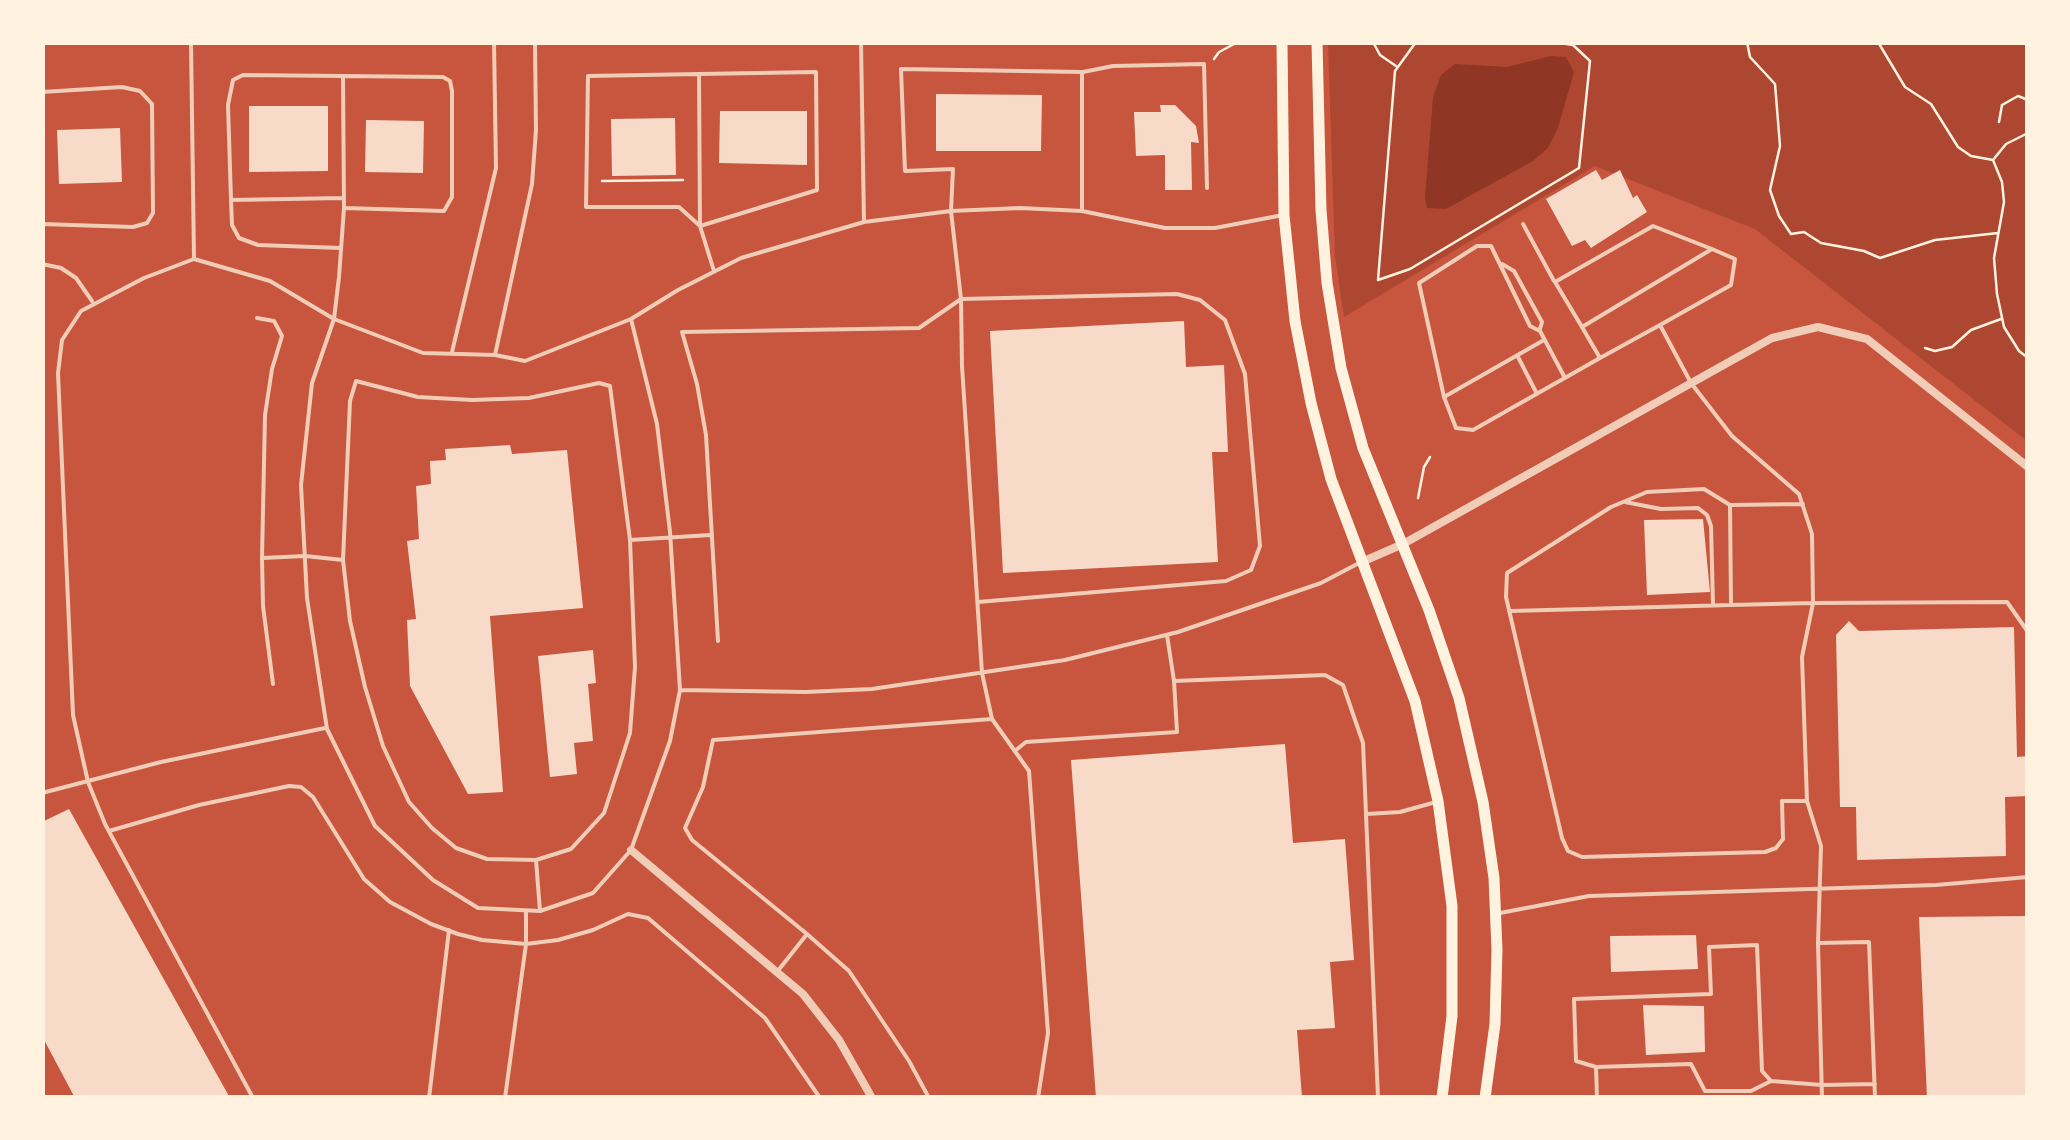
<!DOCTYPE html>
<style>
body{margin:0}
#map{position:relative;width:2070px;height:1140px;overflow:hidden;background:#c8553d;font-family:"Playfair Display",serif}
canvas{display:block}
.frame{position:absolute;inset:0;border:45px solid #fff3e0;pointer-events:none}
</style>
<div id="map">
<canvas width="2070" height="1140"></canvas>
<div class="frame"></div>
</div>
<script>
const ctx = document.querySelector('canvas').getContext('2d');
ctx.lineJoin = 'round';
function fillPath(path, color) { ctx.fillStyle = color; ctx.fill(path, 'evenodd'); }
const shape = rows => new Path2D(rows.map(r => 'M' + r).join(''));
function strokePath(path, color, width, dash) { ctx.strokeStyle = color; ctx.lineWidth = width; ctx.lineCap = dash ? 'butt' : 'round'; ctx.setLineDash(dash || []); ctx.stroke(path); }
fillPath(shape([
 [1328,43,2027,43,2027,441,1755,229,1595,166,1344,317,1335,256]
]), '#ae4732');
fillPath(shape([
 [1551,56,1566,57,1574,72,1558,128,1548,148,1533,161,1446,209,1427,208,1425,198,1433,97,1441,75,1455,64,1507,67]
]), '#8f3625');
fillPath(shape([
 [936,94,1042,95,1041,151,936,151],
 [1160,105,1175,105,1196,126,1199,143,1191,142,1192,190,1165,190,1165,155,1136,156,1134,112,1161,112],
 [249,106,328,106,328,171,249,172],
 [720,111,807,111,807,165,719,163],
 [675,118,676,175,612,176,611,119],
 [366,120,424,121,423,173,365,172],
 [120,128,122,182,59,184,57,130],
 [1596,170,1602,180,1620,170,1633,198,1637,195,1647,212,1591,248,1585,240,1572,246,1546,199],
 [1184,321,1186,367,1224,365,1228,452,1212,452,1218,562,1003,573,990,331],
 [510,445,512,454,567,450,583,608,490,616,503,792,468,794,410,686,407,620,416,619,407,541,419,539,416,486,431,484,430,461,446,460,445,449],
 [1703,519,1710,592,1647,595,1644,520],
 [1849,621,1859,631,2014,627,2017,757,2028,756,2028,796,2005,797,2006,856,1857,860,1856,807,1840,807,1836,635],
 [593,650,596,683,588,684,593,741,574,743,577,774,550,777,538,656],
 [1285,744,1293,843,1345,839,1354,960,1330,962,1335,1028,1297,1030,1302,1098,1096,1098,1071,760],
 [69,809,230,1098,75,1098,42,1036,42,822],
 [2028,916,2028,1098,1927,1098,1919,917],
 [1696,935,1698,969,1611,972,1610,936],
 [1643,1005,1704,1006,1705,1052,1646,1055]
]), '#f7dbc8');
strokePath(shape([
 [1373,42,1380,55,1396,66],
 [1416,42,1395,71,1378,280,1410,269,1579,168,1590,61,1573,45,1553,42],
 [1747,42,1750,57,1775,84,1780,146,1770,190,1779,216,1791,234,1804,232,1821,243,1864,251,1880,258,1935,240,1998,233],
 [1878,42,1905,87,1931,104,1958,147,1971,156,1993,160],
 [1214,59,1219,52,1238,42],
 [1999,122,2002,105,2018,96,2028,100],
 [2028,133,2006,144,1993,160,2002,182,2004,202,1994,258,1997,294,2004,327,2019,351,2028,358],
 [602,181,683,180],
 [1925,348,1935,351,1952,347,1971,330,2001,319],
 [1418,498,1424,467,1430,457]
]), '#fff3e0', 2.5);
strokePath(shape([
 [191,42,194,259,144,278,81,311,62,340,58,373,73,715,88,782,105,824,253,1098],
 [861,42,864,222],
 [1083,72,1113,66,1204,64,1207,188],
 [699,74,588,76,586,207,679,207,700,226,817,190,816,72,699,74,700,226,714,271],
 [343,76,443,77,450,81,452,91,452,197,444,211,344,208],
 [42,92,122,87,140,91,152,104,153,213,147,223,133,227,42,224],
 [231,200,344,198],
 [1523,224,1554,281],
 [341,248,258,245,239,238,232,225,231,200,228,105,233,80,243,75,343,76,344,208,339,277,334,319,423,353,495,355,525,361,631,319],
 [1712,249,1582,327,1555,282,1653,226,1712,249,1735,259,1731,285,1660,325,1691,383,1732,436,1799,494,1812,534,1813,603,1731,605,1730,505],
 [194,259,270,281,334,319,312,383,301,485,307,598,327,729,375,826,433,880,478,908,540,911,593,893,631,850,670,741,680,690,670,532,657,424,631,319,678,290,741,258,864,222,951,211,1020,208,1082,211,1165,228,1215,228,1283,215],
 [42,264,61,268,76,278,92,301],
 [1502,264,1514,271,1542,322,1540,329],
 [257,318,274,321,282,336,272,369,265,415,262,558],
 [1582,327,1600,358,1660,325],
 [452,352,496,168,494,42],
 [495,355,532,184,536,130,535,42],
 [1517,355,1537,394],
 [1565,378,1540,331,1530,326,1491,246,1477,246,1419,283,1444,397,1456,428,1473,430,1600,358],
 [1444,397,1544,340],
 [1625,502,1661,509,1698,508,1707,515,1711,526,1713,605],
 [1803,504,1730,505,1704,489,1647,492,1611,507,1507,573,1506,597,1562,838,1568,851,1582,857,1765,852,1776,848,1783,839,1782,801,1807,801],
 [630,540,710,535],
 [1511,611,1731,605],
 [1167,635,1174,681,1325,675,1343,685,1363,743,1378,1098],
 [718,641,706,435,697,384,682,332,919,328,961,299,1177,294,1200,300,1225,320,1245,374,1260,546,1251,570,1226,581,978,602],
 [273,684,263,606,262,558,305,556,343,560],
 [680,690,806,692,872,689,1065,660,1178,632,1321,583,1361,562],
 [1016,750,1026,742,1177,732,1174,681],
 [42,793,161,762,325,728],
 [1367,814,1400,812,1436,802],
 [109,831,199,805,289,786,301,787,313,797,364,879,390,902,431,924,458,934,482,940,526,944,505,1098],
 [536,860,571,849,604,813,630,733,635,667,630,540,610,386,599,383,529,398,472,400,418,397,356,381,350,401,343,560,350,621,365,687,383,746,409,802,432,828,456,848,487,859,536,860,540,911],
 [526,911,526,944,558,940,593,930,628,914,648,918,765,1018,820,1098],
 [1500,913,1589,896,1936,885,2028,877],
 [807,934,692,840,685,828,703,787,713,740,992,719],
 [1818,943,1869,942,1875,1098],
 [777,972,807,934,849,971,909,1061,929,1098],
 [1596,1067,1691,1064,1705,1091,1751,1091,1771,1081],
 [429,1098,449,930],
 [1038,1098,1048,1033,1029,771,992,719,982,673,962,366,961,299,951,211,953,169,905,171,901,69,1082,72,1082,211],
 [1597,1098,1596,1067,1576,1061,1574,999,1711,994,1709,947,1757,945,1762,1071,1771,1081,1822,1085,1875,1084],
 [1822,1098,1818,943,1821,846,1807,801,1802,657,1813,603,2007,602,2028,632]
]), '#f1ccb7', 4);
strokePath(shape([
 [1364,561,1403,544,1772,338,1818,327,1867,339,2028,467],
 [631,850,803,994,839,1040,872,1098]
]), '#f1ccb7', 8);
strokePath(shape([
 [1282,42,1284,215,1295,321,1311,403,1331,479,1415,701,1438,801,1452,906,1452,1016,1442,1098],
 [1317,42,1321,210,1327,283,1341,368,1363,448,1429,610,1459,698,1483,802,1494,878,1497,950,1495,1024,1485,1098]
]), '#fff3e0', 11);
</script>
